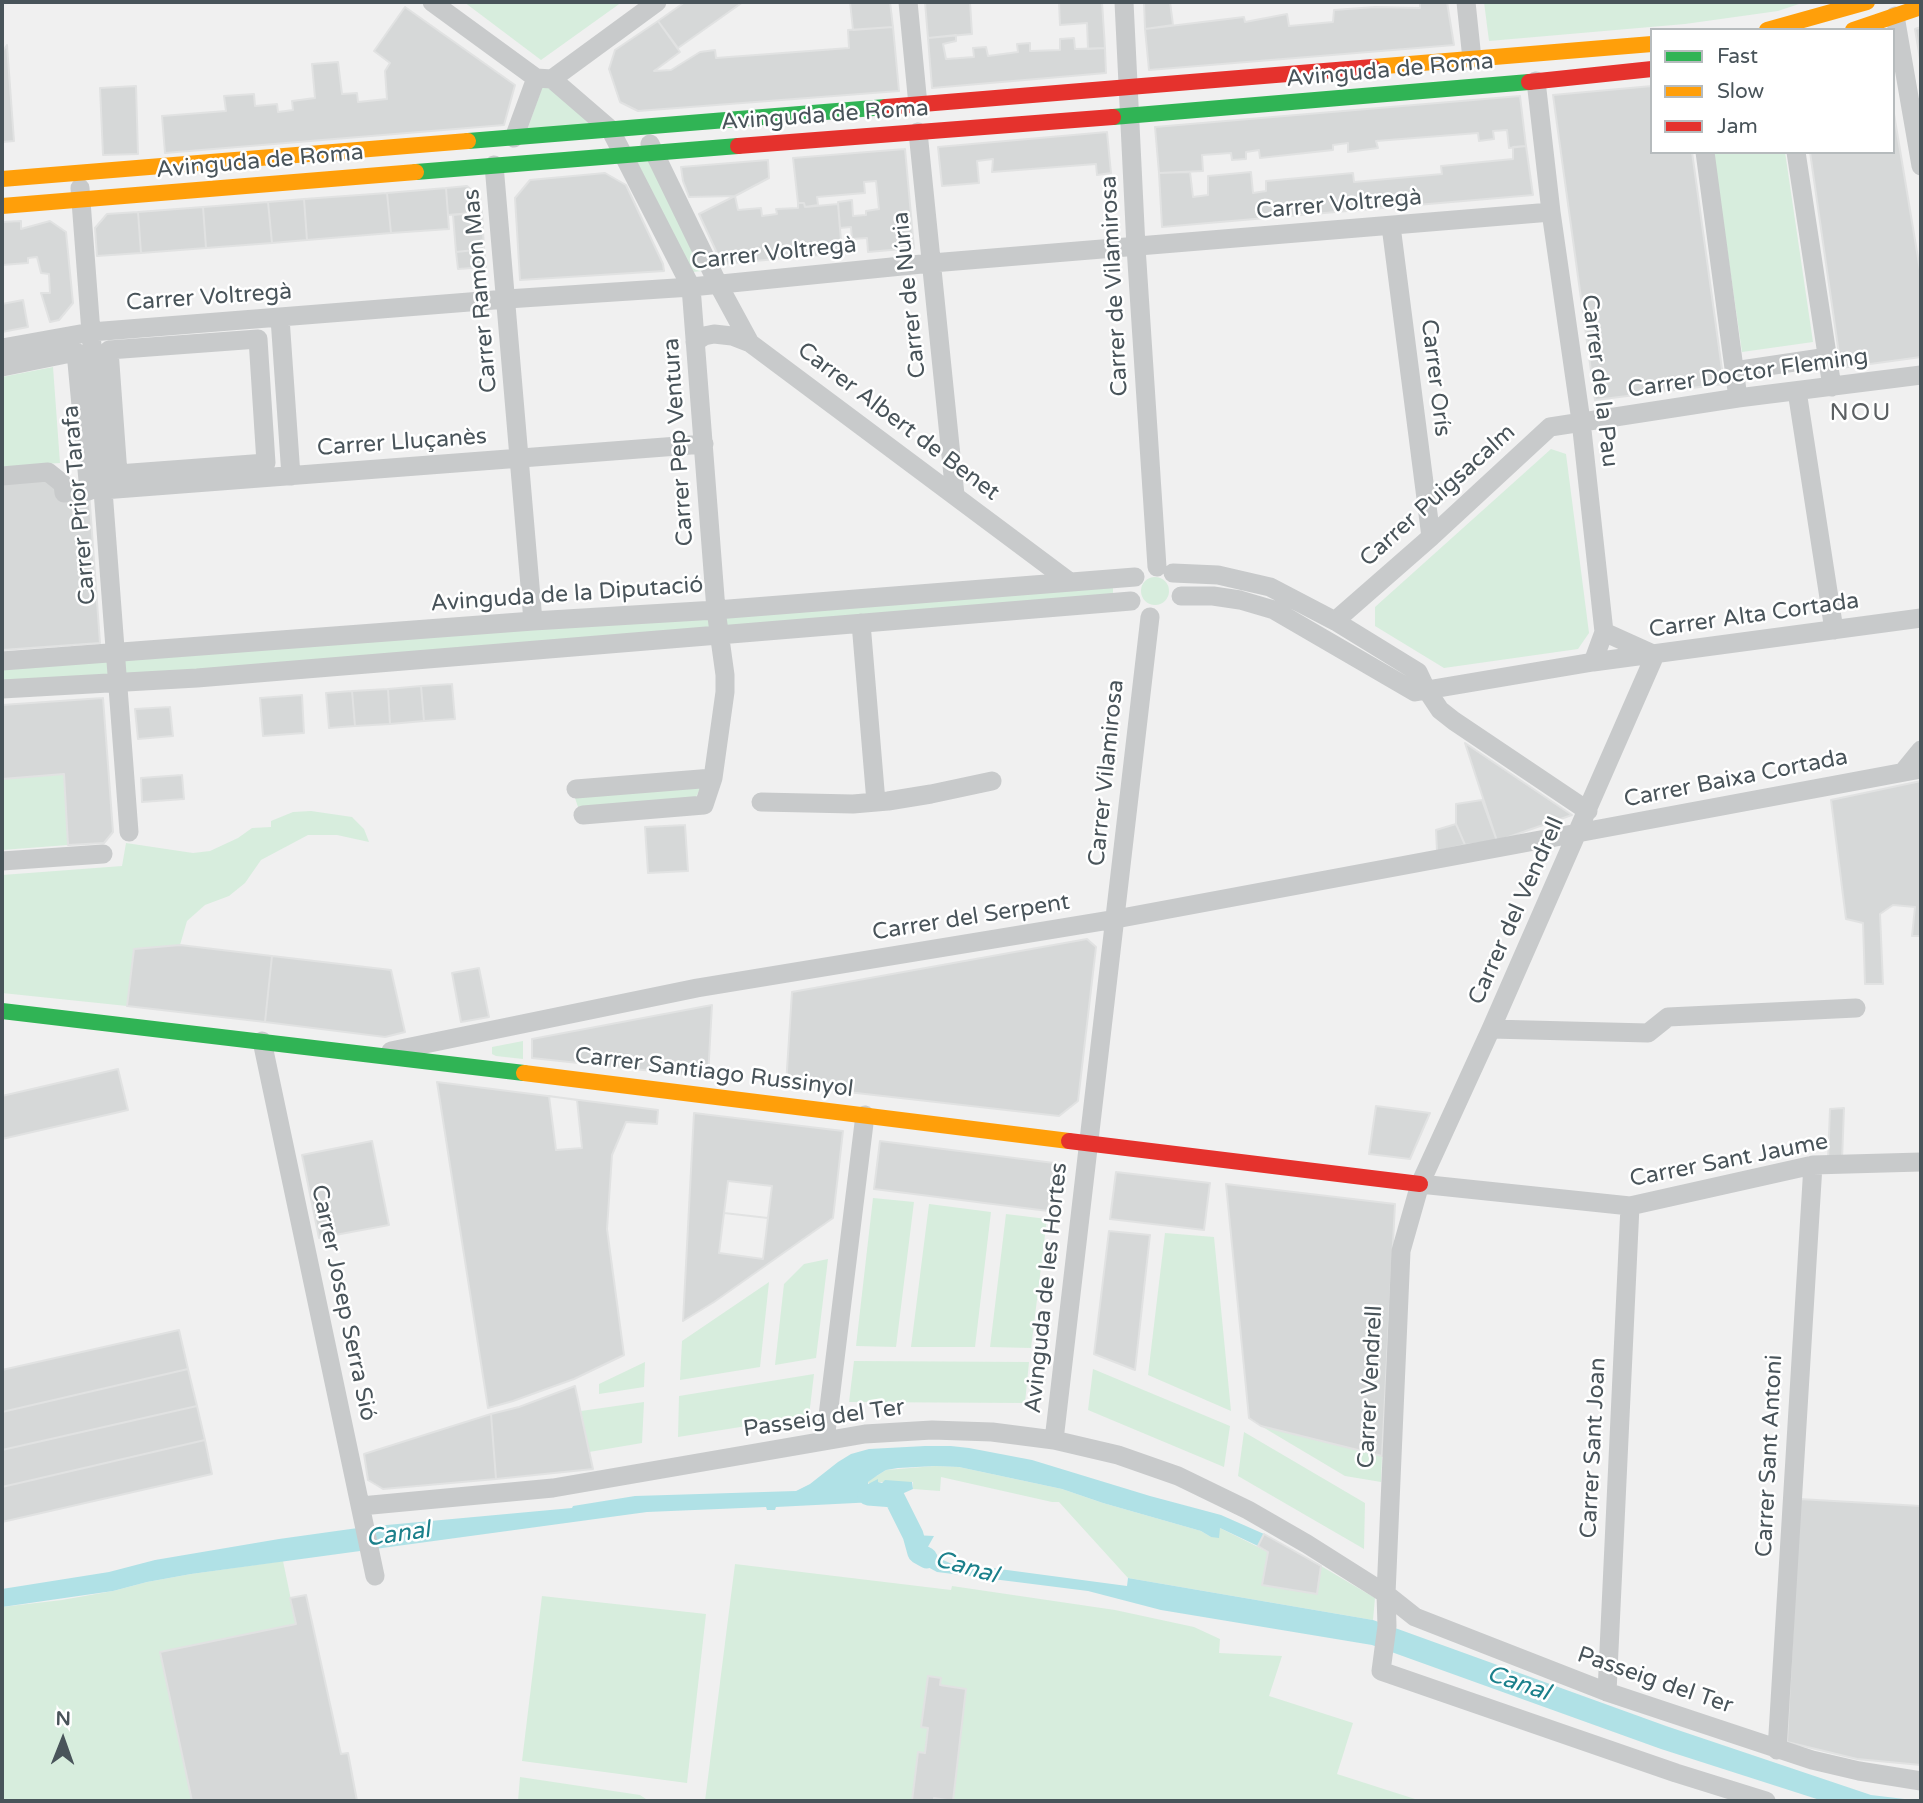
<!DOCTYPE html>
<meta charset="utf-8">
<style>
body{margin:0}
#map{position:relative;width:1923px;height:1803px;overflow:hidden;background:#f0f0f0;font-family:"Varela Round",sans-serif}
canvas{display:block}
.frame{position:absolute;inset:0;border:4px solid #49545a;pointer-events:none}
.legend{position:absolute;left:1650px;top:28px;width:245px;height:126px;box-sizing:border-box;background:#fff;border:2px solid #b6bbbd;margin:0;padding:9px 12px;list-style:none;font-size:21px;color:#49545a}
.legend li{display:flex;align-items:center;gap:14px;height:35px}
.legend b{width:35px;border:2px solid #b6bbbd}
.north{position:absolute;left:28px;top:1705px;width:70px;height:70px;-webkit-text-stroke:5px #fff;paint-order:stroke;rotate:1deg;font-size:19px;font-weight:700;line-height:28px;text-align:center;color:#49545a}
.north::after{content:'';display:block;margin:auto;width:24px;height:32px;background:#49545a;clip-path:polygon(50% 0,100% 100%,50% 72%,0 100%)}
</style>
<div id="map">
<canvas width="1923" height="1803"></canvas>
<div class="frame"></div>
<ul class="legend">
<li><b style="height:9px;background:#30b455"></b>Fast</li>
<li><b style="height:9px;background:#ff9f0a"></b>Slow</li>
<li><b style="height:9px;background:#e5322d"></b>Jam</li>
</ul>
<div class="north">N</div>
</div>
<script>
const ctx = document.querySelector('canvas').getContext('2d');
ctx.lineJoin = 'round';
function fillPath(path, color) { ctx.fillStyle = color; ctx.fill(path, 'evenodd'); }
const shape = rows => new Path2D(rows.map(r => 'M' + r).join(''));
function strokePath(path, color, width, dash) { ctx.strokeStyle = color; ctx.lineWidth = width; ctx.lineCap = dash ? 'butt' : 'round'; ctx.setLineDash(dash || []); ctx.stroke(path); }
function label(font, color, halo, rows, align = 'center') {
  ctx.font = font + ' "Varela Round",sans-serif'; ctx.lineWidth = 5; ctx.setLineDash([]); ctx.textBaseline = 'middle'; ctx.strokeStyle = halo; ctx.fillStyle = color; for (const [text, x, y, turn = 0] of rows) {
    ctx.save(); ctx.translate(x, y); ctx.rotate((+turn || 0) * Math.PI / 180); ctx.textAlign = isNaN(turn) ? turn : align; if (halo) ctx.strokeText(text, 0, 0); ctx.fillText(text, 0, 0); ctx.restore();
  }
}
fillPath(shape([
 [464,2,622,2,541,60],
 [1484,2,1805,2,1778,11,1685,24,1489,41],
 [550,86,597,129,526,133,542,88],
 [1713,152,1785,152,1813,342,1742,352],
 [649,159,702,271,693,272,636,160],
 [53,367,60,463,2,467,2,377],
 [1551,449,1566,454,1589,633,1578,649,1444,668,1375,626,1375,607],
 '1141 591a14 14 0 1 1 28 0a14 14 0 1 1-28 0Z',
 [1113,585,1113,598,726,627,724,616],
 [711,616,712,628,125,675,124,659],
 [108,661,109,676,2,682,2,668],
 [64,774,68,845,2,850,2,779],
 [701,787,696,797,578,807,575,798],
 [311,811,352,817,364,829,369,842,337,835,308,835,261,860,245,883,229,896,205,905,187,921,180,945,134,949,127,1006,2,993,2,875,122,866,126,843,193,853,210,851,238,838,252,828,271,827,271,821,293,812],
 [523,1041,523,1059,496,1056,492,1054,492,1047],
 [873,1198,914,1202,896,1347,856,1346],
 [929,1204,991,1212,975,1347,911,1347],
 [1006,1214,1047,1219,1031,1348,990,1347],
 [1165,1233,1214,1237,1231,1411,1148,1375],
 [828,1259,816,1358,775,1365,784,1284,804,1264],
 [769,1282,760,1367,680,1380,682,1341],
 [854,1361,1029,1362,1025,1403,849,1402],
 [645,1362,644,1387,599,1394,599,1384],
 [1093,1369,1230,1426,1224,1467,1088,1410],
 [814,1374,809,1416,678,1437,679,1396],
 [644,1402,642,1443,589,1452,581,1411],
 [1261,1426,1382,1456,1381,1482,1345,1476],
 [1244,1432,1365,1503,1364,1549,1238,1476],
 [935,1466,959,1467,1062,1489,1103,1503,1201,1531,1211,1537,1220,1528,1268,1552,1262,1585,1316,1594,1321,1566,1375,1598,1373,1620,1128,1578,1059,1502,1052,1502,941,1477,940,1491,913,1489,913,1482,878,1482,871,1484,867,1482,886,1470],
 [283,1561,296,1624,160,1653,192,1801,2,1801,2,1607,62,1600,113,1591,147,1582,191,1574],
 [735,1564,951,1590,952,1586,1115,1610,1194,1627,1220,1639,1219,1653,1282,1656,1269,1696,1353,1723,1337,1774,1415,1799,1415,1801,705,1801],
 [542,1596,706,1614,687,1783,522,1761],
 [520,1777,640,1795,649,1801,518,1801]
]), '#d7eddd');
fillPath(shape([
 [925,1446,951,1446,969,1448,1032,1460,1150,1496,1221,1515,1264,1534,1258,1546,1220,1528,1219,1538,1211,1537,1201,1531,1103,1503,1062,1489,959,1467,935,1466,898,1468,886,1470,878,1475,868,1482,868,1484,878,1479,878,1482,882,1483,885,1480,912,1482,913,1489,877,1505,875,1502,776,1507,775,1510,767,1510,766,1507,647,1512,191,1574,147,1582,113,1591,2,1607,2,1589,109,1572,155,1560,279,1539,365,1527,572,1508,573,1506,635,1496,796,1491,810,1484,838,1462,851,1454,869,1449],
 [913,1535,934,1536,925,1552,961,1568,962,1564,1127,1586,1128,1578,1373,1620,1666,1726,1871,1795,1921,1801,1823,1801,1661,1749,1372,1645,1161,1610,1088,1591,937,1572,926,1566,908,1550]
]), '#b0e1e6');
strokePath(shape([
 [868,1495,894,1497,913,1535,918,1553,927,1558]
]), '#b0e1e6', 21);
const building = shape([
 [685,2,743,2,678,48,658,21,685,2],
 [850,2,890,2,893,27,853,30,850,2],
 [925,2,970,2,972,34,928,38,925,2],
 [1059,2,1102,2,1105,48,1088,49,1087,23,1060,25,1059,2],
 [1144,2,1170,2,1173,25,1145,29,1144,2],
 [1420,2,1447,2,1454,45,1149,70,1145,29,1244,17,1245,22,1287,14,1289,26,1333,22,1334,10,1375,7,1420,8,1420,2],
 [405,7,515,85,504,125,165,153,162,116,226,111,224,96,254,94,255,106,277,104,278,112,293,110,292,101,315,98,312,64,338,62,342,94,357,93,358,102,387,99,385,71,390,63,374,51,405,7],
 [658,21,680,52,654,71,671,70,700,52,715,50,716,58,849,48,848,30,893,27,899,91,638,111,620,102,609,69,615,50,658,21],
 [1921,27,1921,65,1915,29,1921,27],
 [956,35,956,41,943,44,946,59,974,57,973,48,986,47,988,56,1018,52,1017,44,1030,43,1030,51,1060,50,1060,39,1074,38,1075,49,1105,48,1106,73,932,88,928,38,956,35],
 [7,45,14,141,2,142,2,52,7,45],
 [136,86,138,154,103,155,100,88,136,86],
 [1652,86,1652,152,1692,152,1724,384,1595,400,1553,95,1652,86],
 [1520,96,1526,146,1509,148,1507,130,1493,131,1494,139,1479,141,1478,133,1376,141,1378,148,1348,152,1348,143,1333,145,1333,150,1260,158,1259,150,1246,152,1246,159,1232,160,1231,153,1202,155,1203,171,1159,173,1155,127,1520,96],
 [1893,108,1921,276,1921,357,1841,368,1810,152,1893,152,1893,108],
 [1107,132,1111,173,1097,175,1096,164,992,172,993,159,977,161,979,183,942,186,938,147,1107,132],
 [1526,146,1533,195,1162,227,1159,173,1190,172,1193,197,1208,195,1208,176,1251,172,1253,193,1266,191,1266,181,1353,173,1354,182,1442,174,1441,166,1513,159,1513,147,1526,146],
 [905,149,914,248,868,252,867,238,852,239,851,227,840,228,838,202,852,200,853,216,866,215,866,211,879,209,876,181,864,182,865,193,817,197,818,205,805,207,804,203,798,203,793,158,905,149],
 [768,160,769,178,735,196,689,197,683,181,681,167,768,160],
 [605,173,626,185,663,264,664,271,520,280,515,198,530,180,605,173],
 [467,186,480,197,482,212,448,215,446,188,467,186],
 [446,188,449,229,391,233,387,193,446,188],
 [387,193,391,233,307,240,304,199,387,193],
 [735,196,738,210,761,208,762,216,777,214,776,209,798,208,798,203,804,203,805,207,838,204,842,253,722,264,699,214,735,196],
 [304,199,307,240,272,243,268,202,304,199],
 [268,202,272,243,206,248,203,207,268,202],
 [203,207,206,248,141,253,138,212,203,207],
 [138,212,141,253,97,256,95,228,107,214,138,212],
 [482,212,484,249,456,252,453,215,482,212],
 [21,221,21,229,50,221,66,232,73,303,59,320,50,322,41,293,50,293,49,274,41,273,37,257,28,258,28,263,2,265,2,222,21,221],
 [484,249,486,267,458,269,456,252,484,249],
 [23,300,28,327,2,332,2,304,23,300],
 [48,472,89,491,100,643,2,650,2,476,48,472],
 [452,684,455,719,424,721,421,686,452,684],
 [421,686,424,721,390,724,388,689,421,686],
 [388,689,390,724,355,726,352,691,388,689],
 [352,691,355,726,329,728,326,693,352,691],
 [302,695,304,733,263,736,260,698,302,695],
 [103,698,113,832,104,843,68,845,64,774,2,779,2,705,103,698],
 [170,707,173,736,138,739,135,709,170,707],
 [1465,743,1572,815,1497,841,1465,743],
 [182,775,184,799,142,802,141,778,182,775],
 [1921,781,1921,936,1912,936,1915,907,1893,905,1880,914,1883,984,1865,984,1863,923,1846,919,1831,800,1921,781],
 [1482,800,1497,841,1465,845,1456,824,1456,804,1482,800],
 [1456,824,1465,845,1437,851,1436,830,1456,824],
 [685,825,688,871,648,873,645,827,685,825],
 [1087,939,1096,947,1078,1101,1059,1116,786,1085,792,992,1087,939],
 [180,945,272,956,265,1022,127,1006,134,949,180,945],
 [272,956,391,970,405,1032,385,1037,265,1022,272,956],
 [479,968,489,1017,461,1022,452,973,479,968],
 [712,1005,708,1077,532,1058,532,1039,712,1005],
 [118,1069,128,1110,2,1139,2,1096,118,1069],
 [437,1082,658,1110,657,1124,626,1122,612,1155,607,1229,624,1355,574,1379,513,1401,488,1408,437,1082],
 [549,1096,577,1100,582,1148,556,1150,549,1096],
 [1376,1106,1430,1113,1410,1159,1369,1154,1376,1106],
 [1844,1108,1842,1161,1828,1161,1830,1109,1844,1108],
 [694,1113,843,1131,833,1218,714,1302,683,1321,694,1113],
 [372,1141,389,1225,319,1238,302,1155,372,1141],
 [880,1141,1054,1163,1048,1211,874,1189,880,1141],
 [1116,1172,1210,1183,1204,1230,1110,1219,1116,1172],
 [728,1181,772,1186,768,1218,724,1213,728,1181],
 [1226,1184,1395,1204,1382,1456,1261,1426,1249,1418,1226,1184],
 [724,1213,768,1218,763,1259,719,1253,724,1213],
 [1109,1231,1150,1235,1135,1370,1094,1354,1109,1231],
 [179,1330,188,1369,2,1412,2,1370,179,1330],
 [188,1369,197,1406,2,1450,2,1412,188,1369],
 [575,1386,593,1469,496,1479,491,1414,519,1407,575,1386],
 [197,1406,205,1440,2,1487,2,1450,197,1406],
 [491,1414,496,1479,383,1489,368,1480,364,1454,491,1414],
 [205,1440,212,1474,2,1522,2,1487,205,1440],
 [1799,1499,1921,1506,1921,1765,1857,1759,1787,1742,1799,1499],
 [1264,1534,1321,1566,1317,1594,1262,1585,1268,1552,1258,1546,1264,1534],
 [306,1595,341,1754,348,1753,357,1801,192,1801,160,1652,296,1624,290,1598,306,1595],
 [928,1676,941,1678,940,1685,966,1689,953,1801,934,1798,934,1801,912,1801,918,1752,925,1753,928,1728,921,1727,928,1676]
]);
fillPath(building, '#d6d8d8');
strokePath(building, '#e1e2e2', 2);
strokePath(shape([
 [432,2,536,78,552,79,610,129,691,287,716,610,725,675,725,692,713,778,704,805,583,815],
 [908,2,918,105],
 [1124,2,1136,247,1157,567],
 [1466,2,1472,59],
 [1895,16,1921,166],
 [552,79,657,2],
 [918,132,955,495],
 [514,138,536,78],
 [650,144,718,284,750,343,1070,582],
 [1705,152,1738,398],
 [1796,152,1832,387],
 [494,165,533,621],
 [80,188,129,832],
 [1391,226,1431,537],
 [280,318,291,476],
 [258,339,266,463,118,474,109,350,258,339],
 [695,342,704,336,714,334,732,336,750,343],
 [2,348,91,332,507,299,691,287,932,263,1551,212],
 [2,367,76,352,89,491,64,493,63,484,48,472,2,476],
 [1734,371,1828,357],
 [1797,391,1834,630],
 [103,490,704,444],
 [1173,573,1218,575,1270,587,1335,621,1418,672,1426,689,1440,710,1454,721,1588,811],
 [1181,596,1213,596,1240,600,1274,610,1415,692,1593,662,1604,632,1581,421,1551,212,1536,81],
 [1335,621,1431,537,1550,427,1738,398,1921,375],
 [861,623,876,802],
 [1604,632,1655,655],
 [1655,655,1491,1029,1420,1184,1401,1251,1386,1594,1415,1617,1607,1692,1812,1760,1859,1771,1921,1781],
 [2,661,533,621,716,610,1135,577],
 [1593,662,1921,618],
 [2,689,197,678,1131,601],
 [1903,772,1921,750],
 [576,789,713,778],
 [761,802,853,804,888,801,931,794,992,781],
 [2,861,103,854],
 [1491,1029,1648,1033,1668,1017,1856,1008],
 [262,1041,375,1576],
 [391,1051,697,988,1116,919,1921,769],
 [1420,1184,1630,1206,1813,1165,1921,1162],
 [825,1440,865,1115],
 [1054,1440,1150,617],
 [361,1506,553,1488,865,1434,932,1430,992,1432,1054,1440,1118,1455,1178,1476,1248,1510,1307,1544,1386,1594,1387,1626,1381,1671,1676,1773,1766,1801],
 [1607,1692,1630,1206],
 [1777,1750,1813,1165]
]), '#c8cacb', 19);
strokePath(shape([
 [1113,117,1529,82],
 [468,141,886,107],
 [416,172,738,146],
 [2,1011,524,1073]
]), '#30b455', 16);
strokePath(shape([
 [1767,30,1867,2],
 [1853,30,1921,7],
 [1373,67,1652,44],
 [2,179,468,141],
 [2,206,416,172],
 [524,1073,1069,1141]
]), '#ff9f0a', 16);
strokePath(shape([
 [1529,82,1652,69],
 [886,107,1373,67],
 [738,146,1113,117],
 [1069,1141,1420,1184]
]), '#e5322d', 16);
label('23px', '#49545a', '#fff', [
 ["Avinguda de Roma",1390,71,-5],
 ["Avinguda de Roma",825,116,-4],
 ["Avinguda de Roma",260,162,-5],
 ["Carrer Voltregà",1339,205,-5],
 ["Carrer Voltregà",774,254,-6],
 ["Carrer de Vilamirosa",1115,286,-93],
 ["Carrer Ramon Mas",481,291,-95],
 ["Carrer de Núria",910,295,-96],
 ["Carrer Voltregà",209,298,-4],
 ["Carrer Doctor Fleming",1748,374,-8],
 ["Carrer Orís",1435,378,83],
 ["Carrer de la Pau",1599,381,83],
 ["Carrer Albert de Benet",898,422,37],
 ["Carrer Pep Ventura",679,442,-94],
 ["Carrer Lluçanès",402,443,-4],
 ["Carrer Puigsacalm",1438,496,-42],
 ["Carrer Prior Tarafa",80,505,-95],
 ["Avinguda de la Diputació",567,595,-4],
 ["Carrer Alta Cortada",1754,616,-8],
 ["Carrer Vilamirosa",1107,773,-84],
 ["Carrer Baixa Cortada",1736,779,-11],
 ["Carrer del Vendrell",1517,911,-66],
 ["Carrer del Serpent",971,918,-9],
 ["Carrer Santiago Russinyol",714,1073,7],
 ["Carrer Sant Jaume",1729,1161,-11],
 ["Avinguda de les Hortes",1047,1288,-84],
 ["Carrer Josep Serra Sió",343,1303,78],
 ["Carrer Vendrell",1371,1387,-87],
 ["Passeig del Ter",824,1419,-8],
 ["Carrer Sant Joan",1594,1448,-87],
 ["Carrer Sant Antoni",1770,1456,-87],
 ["Passeig del Ter",1655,1681,19]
]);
ctx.letterSpacing = '2px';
label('24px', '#5c6063', '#fff', [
 ["NOU",1861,414]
]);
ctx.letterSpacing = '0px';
label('italic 24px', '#1b808b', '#fff', [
 ["Canal",398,1535,-8],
 ["Canal",966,1568,16],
 ["Canal",1518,1684,19]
]);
</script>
